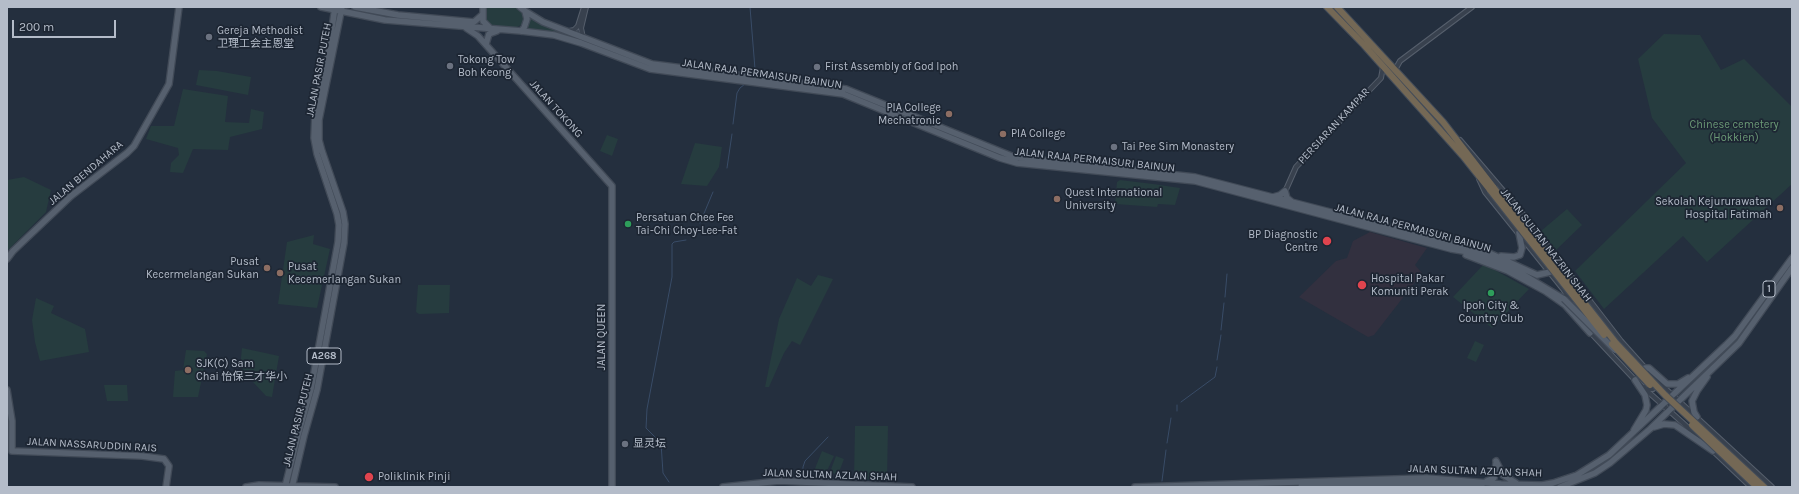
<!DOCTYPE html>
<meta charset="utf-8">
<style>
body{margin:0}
#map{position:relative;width:1799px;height:494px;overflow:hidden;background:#242f3e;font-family:Karla,sans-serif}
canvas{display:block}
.frame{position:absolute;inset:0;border:8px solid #b4bcc9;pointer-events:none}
.scale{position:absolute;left:12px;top:20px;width:104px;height:18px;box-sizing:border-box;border:2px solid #b4bcc9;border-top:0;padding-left:5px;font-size:12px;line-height:14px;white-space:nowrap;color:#b4bcc9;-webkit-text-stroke:3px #1d2633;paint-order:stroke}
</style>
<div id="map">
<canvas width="1799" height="494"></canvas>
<div class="frame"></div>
<div class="scale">200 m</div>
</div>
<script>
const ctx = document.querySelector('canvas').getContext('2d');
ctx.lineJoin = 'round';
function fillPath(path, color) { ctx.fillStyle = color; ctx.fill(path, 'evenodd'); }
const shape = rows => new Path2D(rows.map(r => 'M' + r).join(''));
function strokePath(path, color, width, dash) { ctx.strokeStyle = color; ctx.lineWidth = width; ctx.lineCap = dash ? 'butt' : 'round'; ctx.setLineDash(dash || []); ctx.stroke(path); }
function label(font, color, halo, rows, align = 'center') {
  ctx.font = font + ' Karla,"Noto Sans SC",sans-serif'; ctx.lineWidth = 3.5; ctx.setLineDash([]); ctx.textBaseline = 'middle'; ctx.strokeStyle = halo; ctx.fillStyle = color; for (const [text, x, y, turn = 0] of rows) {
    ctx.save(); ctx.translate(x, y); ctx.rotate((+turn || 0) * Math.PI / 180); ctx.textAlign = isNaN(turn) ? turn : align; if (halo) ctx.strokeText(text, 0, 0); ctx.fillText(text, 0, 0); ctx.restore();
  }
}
fillPath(shape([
 [1370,232,1427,248,1415,265,1422,273,1374,335,1368,337,1299,297,1336,261,1347,258,1353,241]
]), '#32303f');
fillPath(shape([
 [485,7,516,7,524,14,523,24,517,27,513,28,491,25,487,22,484,17],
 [529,17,540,23,571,35,553,32,525,29],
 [1664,34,1700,35,1721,70,1744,59,1792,107,1792,184,1707,262,1683,236,1604,309,1575,271,1686,163,1652,118,1638,59],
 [199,70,217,71,251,77,248,95,196,85],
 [183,89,228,96,225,122,249,123,251,109,264,112,262,129,230,137,228,150,193,149,183,173,170,172,171,163,179,155,178,148,146,139,151,126,174,126],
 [607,135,618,139,612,156,600,151],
 [695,143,722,147,719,167,707,186,681,184],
 [24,177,51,190,46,212,7,251,7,180],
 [1120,180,1153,184,1180,188,1175,205,1158,204,1157,207,1115,204,1117,182],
 [1567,209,1582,225,1556,250,1541,231],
 [314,235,313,244,330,249,317,308,278,304,287,242],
 [1484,264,1529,289,1492,328,1453,297],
 [818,275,833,279,800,345,792,341,784,353,769,387,765,387,779,319,797,278,811,286],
 [418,285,450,285,449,313,419,314,416,312],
 [36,298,54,306,51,313,85,329,89,352,40,361,35,342,32,320],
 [1475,341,1484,345,1476,362,1467,358],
 [242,348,279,356,272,397,266,396,240,368],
 [186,350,204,351,207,354,198,397,173,397,175,371,183,370],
 [104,385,127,385,128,401,107,401],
 [855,426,888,426,887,480,854,479],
 [822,451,834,456,825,475,814,471],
 [836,456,844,459,838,475,830,472]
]), '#263c3f');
strokePath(shape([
 [750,7,755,69,752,74],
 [733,124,737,93,740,88,745,84],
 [727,168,732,134],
 [700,223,713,192],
 [1225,297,1227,274],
 [1221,330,1224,303],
 [1217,360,1221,335],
 [1181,402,1215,377,1217,367],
 [1177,405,1177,411],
 [1167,443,1171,418],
 [803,478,803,467,805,461,828,437],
 [1162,481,1166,450],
 [669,482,663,473,661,443,646,428,647,409,672,277,672,244,674,242,686,240]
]), '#394c67', 1);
const minor = shape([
 [569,31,574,30,578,26,584,7],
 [583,38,581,28,586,7],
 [1395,70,1400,61,1472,7],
 [1460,140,1518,208,1582,290],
 [1479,179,1485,192,1563,289,1574,307],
 [1284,194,1296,167,1381,78,1383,67],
 [1587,297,1621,341,1656,380,1772,487],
 [1589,331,1635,380,1703,441],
 [1646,386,1649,389,1653,389,1657,386,1657,384],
 [1712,450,1751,487]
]);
const major = shape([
 [321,7,385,20,521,31,554,35,581,43,650,69,843,94,1000,158,1017,163,1195,181,1451,249,1475,253,1509,266,1564,299],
 [355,7,398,15,474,22,482,15],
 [483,7,483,21,491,29],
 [520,7,525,11,527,19,524,28,521,31],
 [525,11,543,22,652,64,846,89,1014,157,1195,177,1489,253,1537,275,1559,270,1564,272,1582,294,1588,298],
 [466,28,478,36,612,186,612,487],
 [486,44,489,34,497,31],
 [1273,197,1280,195,1285,191,1287,198,1292,202],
 [1466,255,1508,271,1545,291,1565,305,1590,333],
 [1501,256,1514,257,1520,255,1522,248,1519,233],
 [7,259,13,251,71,196,127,153,134,146,169,84,179,7],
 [1645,368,1649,368,1667,384,1678,384,1688,378],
 [7,390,12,421,12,451,142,456,164,459,169,466,166,487],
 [1697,417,1694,412,1692,401,1697,391,1707,377],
 [1654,427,1664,424,1675,425,1713,451],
 [1634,430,1646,410,1647,405,1645,395,1635,380],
 [1496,461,1503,475,1516,483],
 [1487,481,1494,478,1496,463],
 [246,487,259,485,335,487],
 [285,487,298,435,311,389,338,242,339,225,337,214,317,154,314,138,315,114,328,56,335,7],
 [292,487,304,436,317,390,344,243,345,224,343,212,322,151,319,140,319,120,342,7],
 [723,487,779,481,912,487],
 [1135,487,1427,478,1501,484,1542,485,1553,483,1577,475,1609,455,1726,345,1735,336,1792,258],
 [1301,487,1427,483,1482,487],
 [1560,487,1595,473,1610,463,1650,429,1739,343,1792,268]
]);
const highway = shape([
 [1327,7,1364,45,1463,156,1490,190],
 [1337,7,1443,122,1494,188]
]);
strokePath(minor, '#565f6c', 6);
strokePath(major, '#414a57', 8);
strokePath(highway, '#434c59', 8);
strokePath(minor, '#38414e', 4);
strokePath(major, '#56606e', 5.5);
strokePath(highway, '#746855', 6);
const majorBridge = shape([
 [1564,299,1615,350]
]);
const highwayBridge = shape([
 [1494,188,1616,343,1665,395,1764,487],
 [1490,190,1604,335],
 [1612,344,1650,385],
 [1692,425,1757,487]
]);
strokePath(majorBridge, '#414a57', 8, []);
strokePath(highwayBridge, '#434c59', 8, []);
strokePath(majorBridge, '#56606e', 5.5);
strokePath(highwayBridge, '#746855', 6);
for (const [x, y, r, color] of [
 [209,37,4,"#6b7280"],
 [450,66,4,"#6b7280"],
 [817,67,4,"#6b7280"],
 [949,114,4,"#8d6e63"],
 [1003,134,4,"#8d6e63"],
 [1114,147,4,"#6b7280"],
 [1057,199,4,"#8d6e63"],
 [1780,208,4,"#8d6e63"],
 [628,224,4,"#2e9e5b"],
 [1327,241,5,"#e0444e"],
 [267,268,4,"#8d6e63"],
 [280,273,4,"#8d6e63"],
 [1362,285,5,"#e0444e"],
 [1491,293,4,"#2e9e5b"],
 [188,370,4,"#8d6e63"],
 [625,444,4,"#6b7280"],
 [369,477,5,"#e0444e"]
]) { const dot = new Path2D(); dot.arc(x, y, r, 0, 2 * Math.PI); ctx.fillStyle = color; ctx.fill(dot); strokePath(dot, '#1d2633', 1.5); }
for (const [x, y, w] of [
 [1769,289,12],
 [324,356,34]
]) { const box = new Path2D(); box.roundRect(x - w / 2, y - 8, w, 16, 3); ctx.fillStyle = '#1d2633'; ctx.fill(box); strokePath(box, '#b4bcc9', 1); }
label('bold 10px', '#b4bcc9', null, [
 ["1",1769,289],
 ["A268",324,356]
]);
label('11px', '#b4bcc9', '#1d2633', [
 ["Gereja Methodist",217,31],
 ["卫理工会主恩堂",217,44],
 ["Tokong Tow",458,60],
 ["Boh Keong",458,73],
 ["First Assembly of God Ipoh",825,67],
 ["PIA College",941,108,"right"],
 ["Mechatronic",941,121,"right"],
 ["PIA College",1011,134],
 ["Tai Pee Sim Monastery",1122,147],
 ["Quest International",1065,193],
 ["University",1065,206],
 ["Sekolah Kejururawatan",1772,202,"right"],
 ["Hospital Fatimah",1772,215,"right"],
 ["Persatuan Chee Fee",636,218],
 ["Tai-Chi Choy-Lee-Fat",636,231],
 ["BP Diagnostic",1318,235,"right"],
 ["Centre",1318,248,"right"],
 ["Pusat",259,262,"right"],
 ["Kecermelangan Sukan",259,275,"right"],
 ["Pusat",288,267],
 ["Kecemerlangan Sukan",288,280],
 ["Hospital Pakar",1371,279],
 ["Komuniti Perak",1371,292],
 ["Ipoh City &",1491,306,"center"],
 ["Country Club",1491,319,"center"],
 ["SJK(C) Sam",196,364],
 ["Chai 怡保三才华小",196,377],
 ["显灵坛",633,444],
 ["Poliklinik Pinji",378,477]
], 'left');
label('11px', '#b4bcc9', '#1d2633', [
 ["JALAN PASIR PUTEH",319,70,-79],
 ["JALAN RAJA PERMAISURI BAINUN",762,74,8],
 ["JALAN TOKONG",556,109,48],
 ["PERSIARAN KAMPAR",1334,126,-47],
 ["JALAN RAJA PERMAISURI BAINUN",1095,160,6],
 ["JALAN BENDAHARA",86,173,-40],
 ["JALAN RAJA PERMAISURI BAINUN",1413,228,15],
 ["JALAN SULTAN NAZRIN SHAH",1546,245,52],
 ["JALAN QUEEN",602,337,-90],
 ["JALAN PASIR PUTEH",298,420,-76],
 ["JALAN NASSARUDDIN RAIS",92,445,3],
 ["JALAN SULTAN AZLAN SHAH",1475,471,2],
 ["JALAN SULTAN AZLAN SHAH",830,475,2]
]);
label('11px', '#6b9a76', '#1d2633', [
 ["Chinese cemetery",1734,125],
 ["(Hokkien)",1734,138]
]);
</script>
